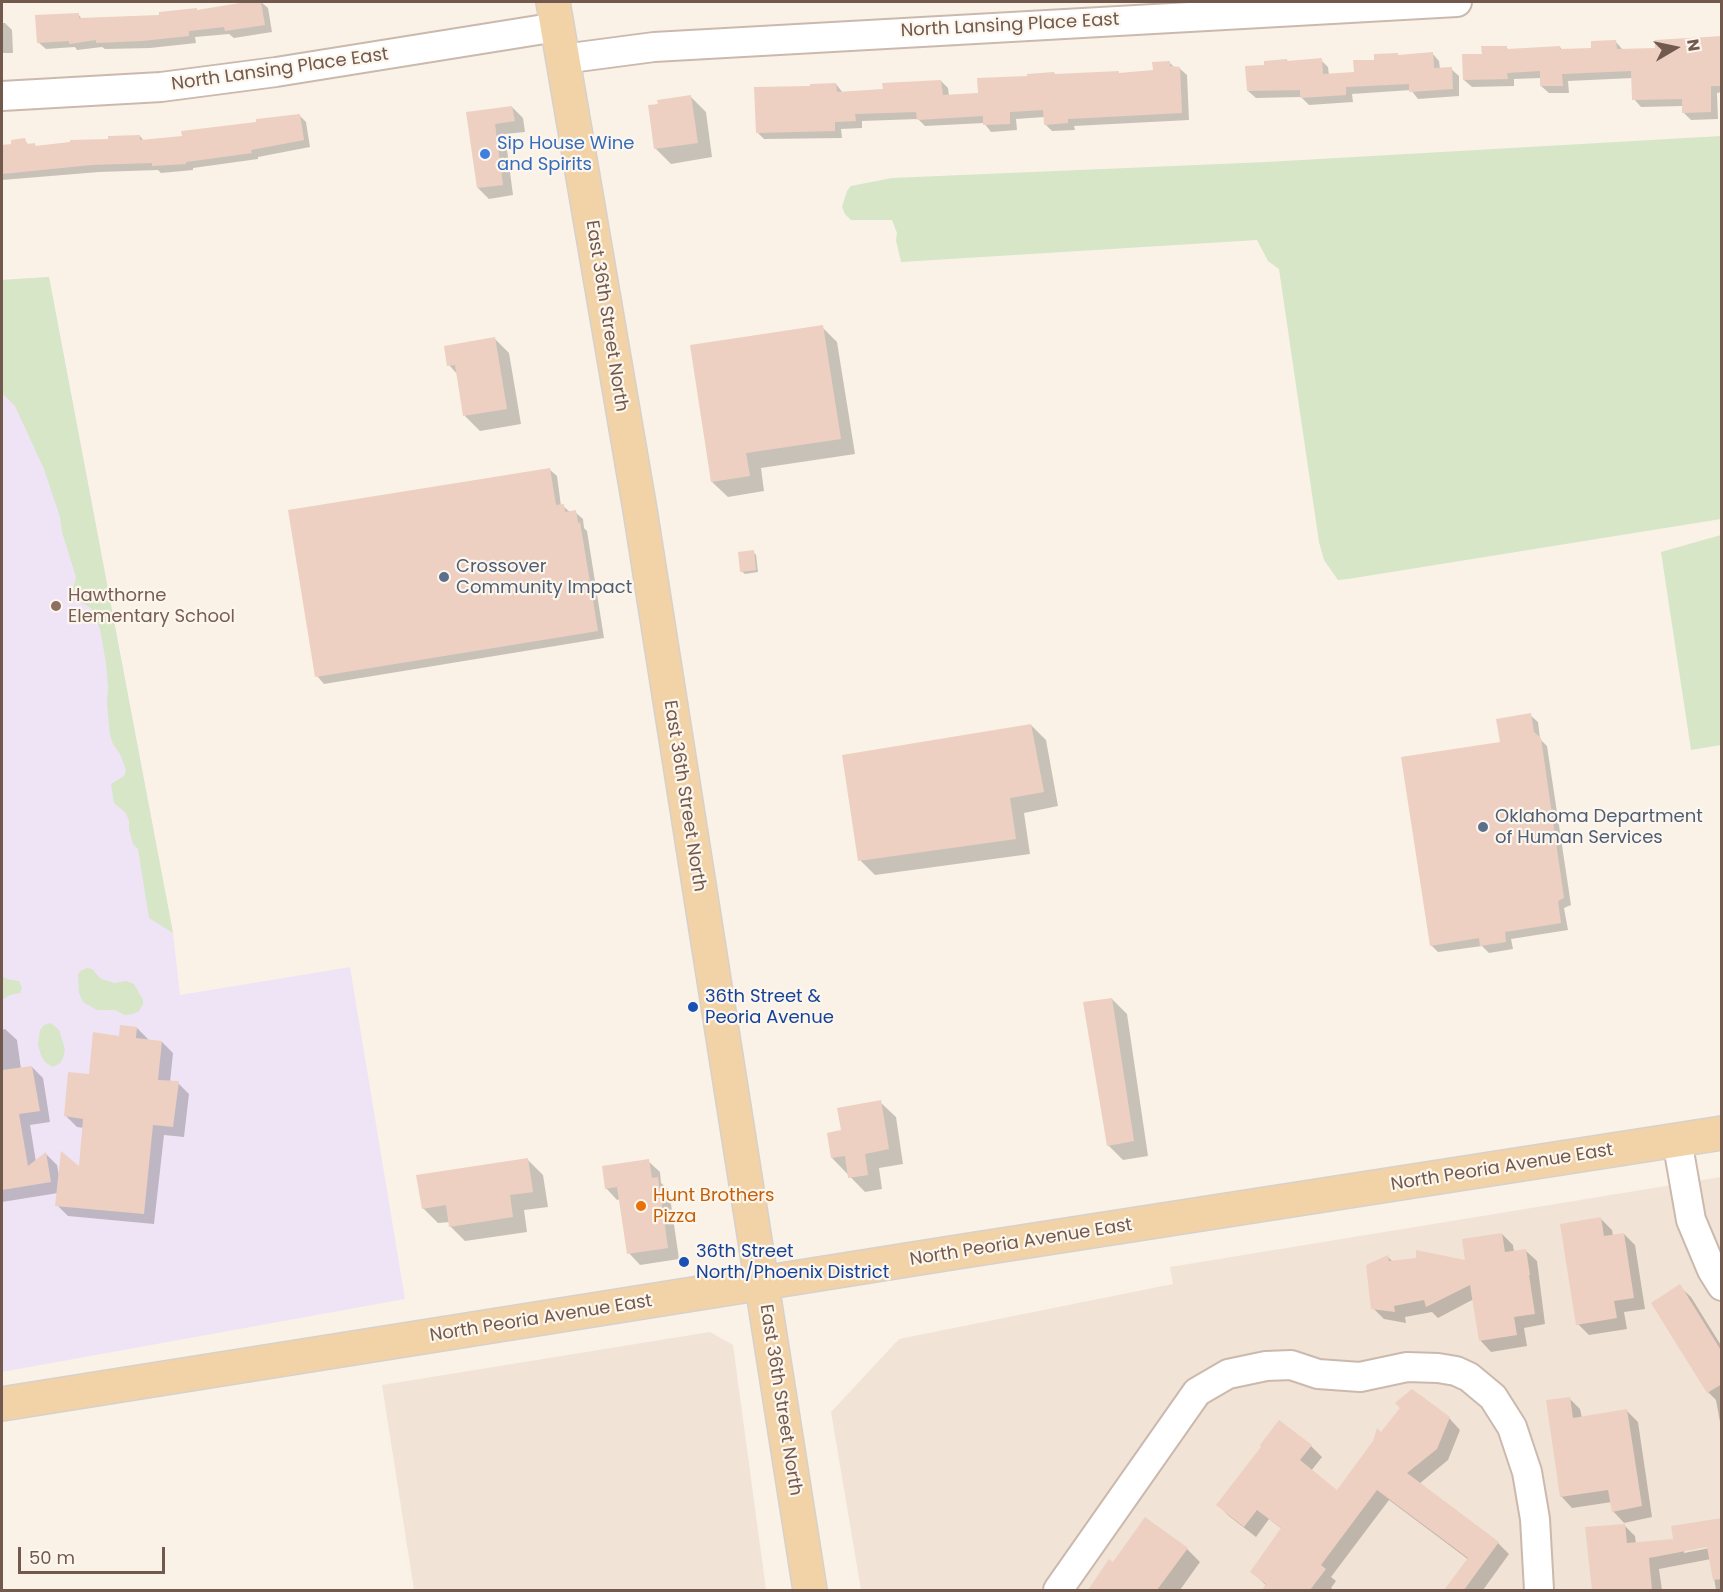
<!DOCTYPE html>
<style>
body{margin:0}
#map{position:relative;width:1723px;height:1592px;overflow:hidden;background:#faf2e7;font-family:Poppins,sans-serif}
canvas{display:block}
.frame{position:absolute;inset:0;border:3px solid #71594e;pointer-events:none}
.north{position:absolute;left:1645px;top:18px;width:60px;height:60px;-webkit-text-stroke:4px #fdf6ed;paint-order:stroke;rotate:81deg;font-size:16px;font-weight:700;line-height:24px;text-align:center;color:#71594e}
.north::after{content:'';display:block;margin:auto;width:21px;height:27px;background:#71594e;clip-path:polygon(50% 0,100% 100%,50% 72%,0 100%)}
.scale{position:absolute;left:18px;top:1547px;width:147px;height:27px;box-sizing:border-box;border:3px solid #71594e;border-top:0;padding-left:8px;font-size:18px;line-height:21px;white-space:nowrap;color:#71594e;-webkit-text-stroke:4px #fdf6ed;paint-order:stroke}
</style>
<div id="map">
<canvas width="1723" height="1592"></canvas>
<div class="frame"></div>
<div class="north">N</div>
<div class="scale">50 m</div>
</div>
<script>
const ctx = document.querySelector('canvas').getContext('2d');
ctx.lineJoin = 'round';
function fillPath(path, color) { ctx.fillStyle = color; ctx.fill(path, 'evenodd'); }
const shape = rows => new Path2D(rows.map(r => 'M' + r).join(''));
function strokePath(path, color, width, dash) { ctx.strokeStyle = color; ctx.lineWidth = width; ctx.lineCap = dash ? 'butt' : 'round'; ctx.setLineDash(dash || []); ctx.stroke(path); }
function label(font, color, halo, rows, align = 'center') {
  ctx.font = font + ' Poppins,sans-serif'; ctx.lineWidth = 4.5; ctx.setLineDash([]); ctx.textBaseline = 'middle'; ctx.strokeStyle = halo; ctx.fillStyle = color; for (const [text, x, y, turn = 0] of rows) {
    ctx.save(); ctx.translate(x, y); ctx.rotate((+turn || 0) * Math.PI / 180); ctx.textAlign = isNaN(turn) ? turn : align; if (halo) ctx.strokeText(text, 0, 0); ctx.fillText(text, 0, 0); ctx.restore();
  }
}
fillPath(shape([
 [1721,1177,1721,1590,861,1590,831,1412,899,1339,1173,1284,1170,1267],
 [710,1332,733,1345,766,1590,414,1590,382,1385]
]), '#f1e3d6');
fillPath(shape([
 [49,277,173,933,180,995,350,967,405,1299,2,1372,2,280]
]), '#efe4f6');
fillPath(shape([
 [1721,136,1721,519,1348,579,1338,580,1324,560,1319,542,1279,269,1268,261,1257,240,901,262,896,240,897,233,892,220,851,220,845,214,842,207,847,191,851,186,892,178,1267,162],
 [49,277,173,933,149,918,138,849,133,844,129,829,129,821,126,813,114,803,111,784,124,776,126,770,120,754,113,744,110,735,107,704,108,687,106,663,100,629,91,608,75,599,72,594,76,577,62,532,60,517,44,469,15,406,2,393,2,280],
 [1721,535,1721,745,1691,750,1661,552],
 [87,968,92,969,101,979,108,981,114,983,126,981,134,984,143,1000,143,1004,139,1011,133,1014,125,1015,115,1010,97,1010,83,1002,79,993,78,975,80,971],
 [2,976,7,979,19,981,22,988,20,993,10,995,2,1000],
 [51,1023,59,1030,65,1049,63,1058,60,1063,53,1067,46,1063,42,1058,38,1045,40,1030,44,1025]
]), '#d6e6c7');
fillPath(shape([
 [255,2,261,2,268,8,272,32,234,38,229,34,195,37,196,43,150,48,105,49,102,47,77,50,75,47,46,49,38,42,78,14,82,19,161,17],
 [2,23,5,23,12,30,13,53,2,53],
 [1722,38,1722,92,1717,93,1718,119,1691,120,1684,113,1683,106,1641,107,1634,99,1633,78,1568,81,1569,93,1549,93,1541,86,1541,78,1514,79,1514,86,1472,87,1464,80,1483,55,1506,47,1509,50,1560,47,1562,50,1593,49,1616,42,1623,50,1657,49],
 [1432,53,1439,61,1440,69,1451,69,1459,76,1459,96,1418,99,1411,90,1352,94,1353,102,1309,105,1301,97,1256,98,1248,91,1265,67,1287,60,1289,63,1321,60,1328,67,1329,75,1355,73,1376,61,1399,56],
 [1169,62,1175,68,1179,68,1187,75,1189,120,1074,126,1075,130,1052,131,1045,124,1045,117,1016,119,1017,130,991,132,984,123,925,126,918,119,862,121,862,128,841,129,842,138,764,139,757,132,811,88,836,84,843,93,884,91,941,81,948,88,949,96,979,94,1055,75,1120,74,1155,72],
 [691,97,706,112,712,157,671,164,655,148,660,105],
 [512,107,523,118,525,132,505,134,513,195,489,199,478,188,468,113],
 [299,115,306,122,310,147,258,157,258,159,193,168,193,170,161,173,158,170,99,172,2,180,2,146,13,146,24,140,29,145,35,145,37,147,140,136,144,141,183,138],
 [822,327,837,342,855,454,761,468,764,491,728,497,712,482],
 [494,338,509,353,521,424,480,431,465,416,458,375,449,365],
 [549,469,557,476,561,506,563,506,570,512,575,512,583,519,584,528,587,531,604,638,324,684,317,676],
 [753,552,756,555,758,572,745,574,741,571],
 [1530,715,1538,722,1540,739,1547,746,1571,905,1564,908,1568,930,1511,939,1513,949,1489,953,1482,946,1438,952,1431,945,1501,743],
 [1031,725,1046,740,1058,806,1024,813,1030,854,875,875,860,860],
 [1112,999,1127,1014,1148,1156,1123,1160,1108,1145],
 [137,1028,148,1039,148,1041,162,1042,173,1053,170,1082,178,1083,189,1094,184,1137,164,1135,154,1224,68,1216,57,1205,58,1193,2,1202,2,1030,5,1029,17,1040,21,1069,32,1067,43,1078,50,1122,30,1125,36,1162,46,1154,57,1165,59,1176,81,1169,84,1128,77,1127,66,1116,91,1076,120,1037],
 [880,1102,896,1117,903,1164,879,1168,882,1189,865,1192,832,1158],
 [528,1160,543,1175,548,1207,524,1210,527,1232,465,1241,450,1226,450,1222,438,1223,423,1208],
 [648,1161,660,1172,661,1183,669,1190,679,1259,640,1265,629,1253,621,1199,617,1200,606,1188],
 [1601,1219,1612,1230,1613,1236,1624,1234,1635,1245,1645,1309,1624,1312,1627,1329,1589,1335,1578,1324],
 [1502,1234,1513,1245,1514,1252,1525,1250,1537,1261,1545,1324,1524,1328,1527,1346,1491,1352,1480,1340,1474,1299,1438,1318,1432,1312,1405,1317,1406,1323,1384,1319,1373,1308,1387,1256,1393,1262,1467,1262],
 [1679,1286,1691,1297,1722,1347,1722,1433,1716,1400,1708,1392],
 [1569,1398,1580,1409,1582,1418,1627,1411,1638,1422,1652,1517,1624,1523,1613,1511,1612,1502,1572,1508,1561,1496],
 [1449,1418,1460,1430,1448,1460,1419,1484,1498,1543,1509,1554,1483,1590,1446,1590,1469,1560,1389,1500,1331,1577,1336,1581,1331,1588,1334,1590,1264,1590,1267,1586,1252,1572,1282,1529,1269,1519,1256,1537,1229,1516,1218,1505,1311,1446,1322,1457,1311,1471,1338,1492,1382,1434],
 [1722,1519,1722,1590,1716,1590,1711,1559,1659,1569,1662,1590,1593,1590,1586,1528,1624,1525,1635,1536,1636,1544,1675,1540],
 [1714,1544,1715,1547,1684,1553,1684,1550],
 [1187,1549,1200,1562,1180,1590,1090,1590,1113,1564]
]), '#0003');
fillPath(shape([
 [246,2,261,2,265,25,225,31,224,27,189,31,189,36,142,41,96,43,96,40,69,44,69,41,37,43,35,15,79,13,79,18,159,15,159,12,197,8,197,10],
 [1722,36,1722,86,1711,86,1711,112,1682,113,1682,99,1632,100,1631,71,1562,74,1563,86,1540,86,1540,71,1507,73,1508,79,1463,80,1462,54,1482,54,1481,46,1507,46,1507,49,1560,46,1560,49,1591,48,1591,41,1616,40,1617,49,1655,48,1655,40],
 [1433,52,1434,68,1452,67,1453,89,1409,92,1409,84,1346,87,1346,95,1300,98,1300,90,1247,91,1245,66,1264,65,1264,61,1287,59,1287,61,1322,58,1323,74,1354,72,1353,60,1374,60,1374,54,1398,53,1398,55],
 [1170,61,1170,66,1180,67,1182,113,1068,119,1068,123,1044,125,1043,110,1010,112,1010,124,983,125,983,116,917,120,916,112,855,114,856,121,835,122,835,131,756,133,754,87,810,86,810,84,836,83,837,92,883,89,882,83,941,80,943,95,978,93,977,78,1027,76,1027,74,1054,72,1055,74,1119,71,1119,73,1153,70,1152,62],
 [691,95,698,143,654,149,648,105,658,104,657,100],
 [512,106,515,121,495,124,503,185,477,188,466,112],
 [300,114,304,140,251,150,252,153,186,162,186,164,152,166,152,163,91,165,2,174,2,145,11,144,11,140,25,138,27,144,35,143,35,146,70,142,70,140,108,139,108,136,140,135,140,140,182,136,181,131,256,122,256,119],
 [823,325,841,439,746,453,750,476,711,482,690,345],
 [495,337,507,409,463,416,455,365,447,366,444,346],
 [550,468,556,505,564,504,565,512,576,510,578,523,580,522,598,631,315,677,288,510],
 [754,550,756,570,740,572,738,552],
 [1531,713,1534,732,1541,738,1564,898,1558,901,1561,923,1505,932,1506,942,1480,946,1479,938,1430,946,1401,757,1500,742,1496,719],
 [1031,724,1044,792,1010,798,1016,839,858,861,842,755],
 [1112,998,1134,1141,1107,1146,1083,1002],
 [120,1025,137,1027,136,1038,162,1041,158,1080,179,1081,173,1127,153,1125,144,1214,55,1206,61,1151,79,1166,83,1119,64,1116,68,1072,89,1074,93,1032,119,1036],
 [32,1066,40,1111,19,1114,28,1166,46,1152,51,1182,2,1190,2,1070],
 [881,1100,889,1149,865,1154,868,1175,848,1178,845,1156,831,1158,827,1133,841,1130,837,1108],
 [528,1158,533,1192,510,1195,513,1217,449,1227,446,1205,422,1209,416,1175],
 [649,1159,652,1178,658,1177,668,1248,627,1254,617,1187,605,1189,602,1166],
 [1601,1217,1604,1236,1624,1233,1634,1298,1614,1301,1617,1318,1576,1325,1560,1224],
 [1502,1233,1505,1252,1526,1249,1530,1275,1529,1275,1535,1314,1514,1317,1517,1335,1479,1341,1470,1285,1426,1307,1424,1300,1394,1306,1395,1312,1371,1309,1366,1265,1388,1255,1389,1261,1416,1258,1416,1250,1465,1260,1462,1239],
 [1680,1284,1722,1352,1722,1384,1707,1393,1651,1303],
 [1412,1389,1450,1417,1437,1449,1407,1473,1499,1542,1464,1590,1444,1590,1468,1558,1377,1490,1321,1565,1326,1569,1310,1590,1262,1590,1266,1584,1250,1572,1281,1528,1257,1510,1244,1527,1216,1505,1261,1447,1260,1445,1279,1420,1312,1445,1300,1460,1337,1490,1373,1441,1377,1428,1381,1432,1400,1408,1395,1403],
 [1570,1397,1573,1418,1627,1409,1642,1506,1612,1512,1608,1490,1560,1497,1546,1400],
 [1145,1517,1188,1548,1157,1590,1088,1590,1109,1559,1113,1562],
 [1722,1518,1722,1579,1713,1580,1707,1547,1649,1558,1652,1590,1592,1590,1585,1527,1625,1524,1627,1543,1673,1539,1671,1526]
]), '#edd0c2');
const minor = shape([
 [563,59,654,47,1457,2],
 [2,96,161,87,276,72,557,27],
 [1677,1140,1691,1220,1712,1270,1722,1286],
 [1058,1590,1197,1392,1228,1374,1266,1366,1291,1365,1318,1374,1360,1377,1407,1367,1438,1368,1456,1371,1469,1377,1493,1397,1512,1427,1527,1472,1535,1519,1539,1590]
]);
const major = shape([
 [553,2,640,510,810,1590],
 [2,1404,951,1253,1722,1133]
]);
strokePath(minor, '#cbb9ae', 32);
strokePath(major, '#d7d1cd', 36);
strokePath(minor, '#fff', 28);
strokePath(major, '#f2d2a7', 33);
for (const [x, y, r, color] of [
 [485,154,6,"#3f7fe0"],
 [444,577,6,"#5c6f8a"],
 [56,606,6,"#8d6e63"],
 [1483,827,6,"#5c6f8a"],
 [693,1007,6,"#1a4fb4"],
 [641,1206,6,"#e8710a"],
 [684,1262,6,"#1a4fb4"]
]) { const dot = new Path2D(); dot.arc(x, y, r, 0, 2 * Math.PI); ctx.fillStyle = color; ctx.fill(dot); strokePath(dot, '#fdf6ed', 2); }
label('18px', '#71594e', '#fdf6ed', [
 ["North Lansing Place East",1010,26,-3],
 ["North Lansing Place East",280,70,-8],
 ["East 36th Street North",606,316,81],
 ["East 36th Street North",684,796,81],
 ["North Peoria Avenue East",1502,1168,-9],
 ["North Peoria Avenue East",1021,1243,-9],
 ["North Peoria Avenue East",541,1319,-9],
 ["East 36th Street North",780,1400,81]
]);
label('18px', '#366cbe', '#fdf6ed', [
 ["Sip House Wine",497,144],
 ["and Spirits",497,165]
], 'left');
label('18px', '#4e5e75', '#fdf6ed', [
 ["Crossover",456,567],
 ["Community Impact",456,588],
 ["Oklahoma Department",1495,817],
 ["of Human Services",1495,838]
], 'left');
label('18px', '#785e54', '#fdf6ed', [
 ["Hawthorne",68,596],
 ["Elementary School",68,617]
], 'left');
label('18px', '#164399', '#fdf6ed', [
 ["36th Street &",705,997],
 ["Peoria Avenue",705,1018],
 ["36th Street",696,1252],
 ["North/Phoenix District",696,1273]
], 'left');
label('18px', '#c56008', '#fdf6ed', [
 ["Hunt Brothers",653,1196],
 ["Pizza",653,1217]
], 'left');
</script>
